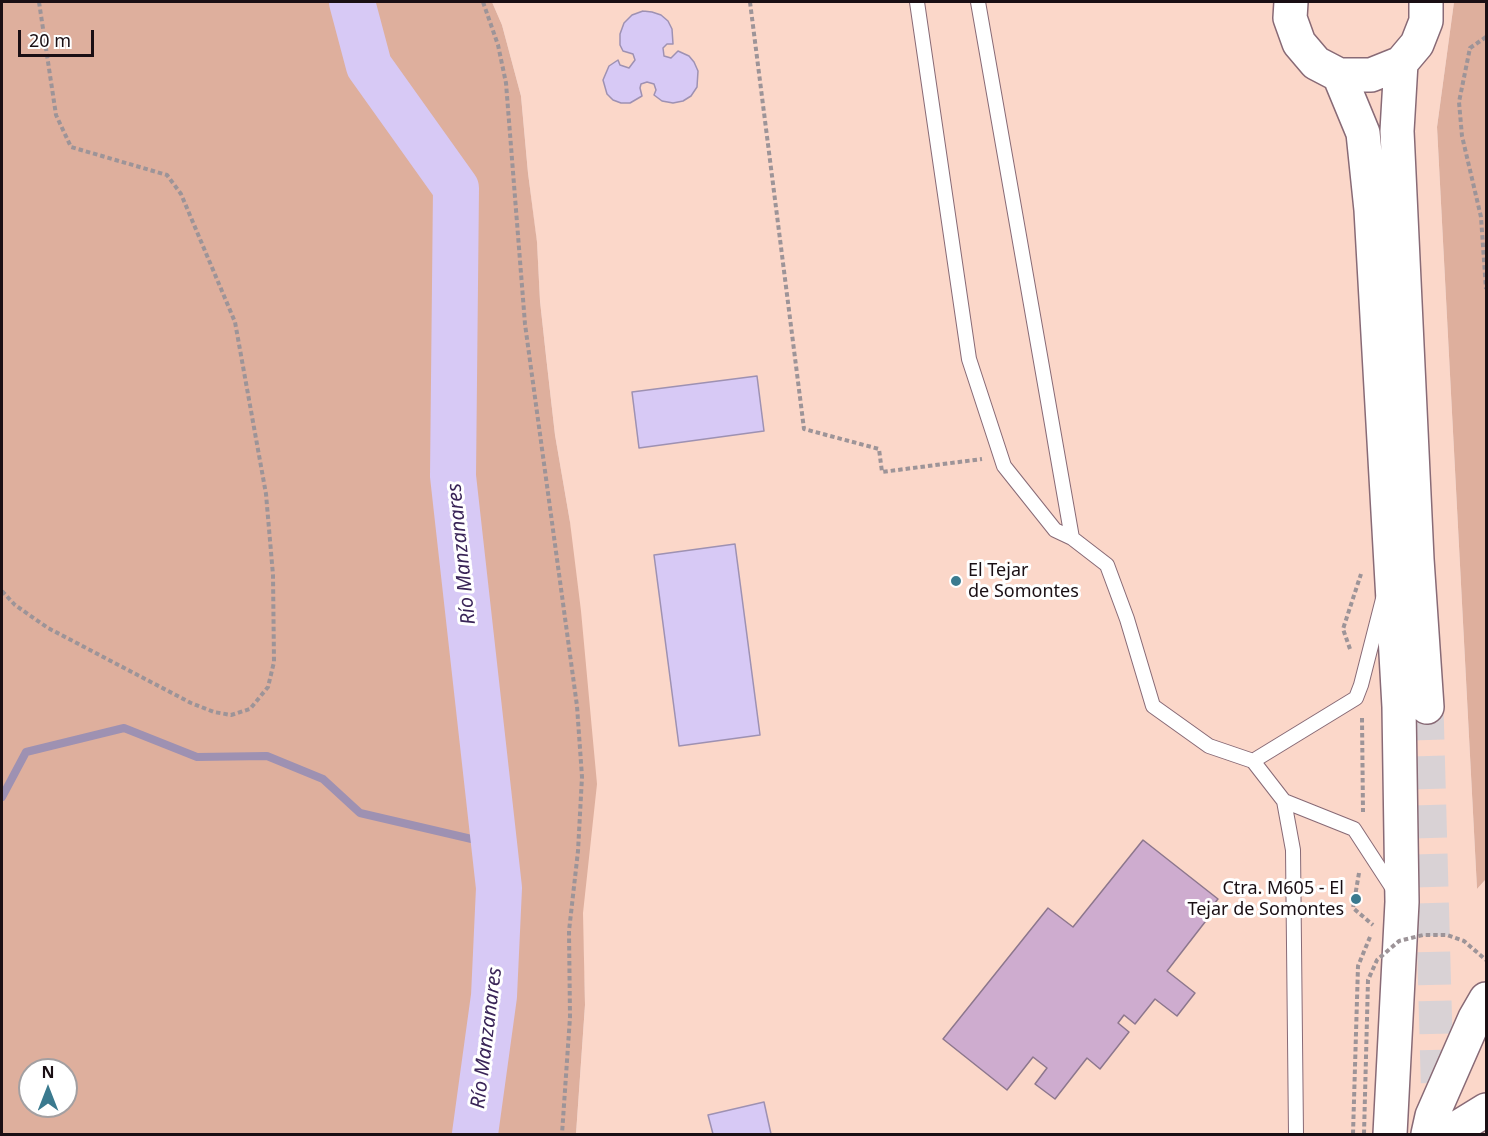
<!DOCTYPE html>
<meta charset="utf-8">
<style>
body{margin:0}
#map{position:relative;width:1488px;height:1136px;overflow:hidden;background:#fbf4f7;font-family:"Noto Sans",sans-serif}
canvas{display:block}
.frame{position:absolute;inset:0;border:3px solid #1a0f14;pointer-events:none}
.north{position:absolute;left:18px;top:1058px;width:60px;height:60px;box-sizing:border-box;background:#fff;border:2px solid #a39fa1;border-radius:50%;rotate:0deg;font-size:16px;font-weight:700;line-height:24px;text-align:center;color:#1a0f14}
.north::after{content:'';display:block;margin:auto;width:21px;height:27px;background:#3b7a8f;clip-path:polygon(50% 0,100% 100%,50% 72%,0 100%)}
.scale{position:absolute;left:18px;top:30px;width:76px;height:27px;box-sizing:border-box;border:3px solid #1a0f14;border-top:0;padding-left:8px;font-size:18px;line-height:21px;white-space:nowrap;color:#1a0f14;-webkit-text-stroke:4px #fff;paint-order:stroke}
</style>
<div id="map">
<canvas width="1488" height="1136"></canvas>
<div class="frame"></div>
<div class="north">N</div>
<div class="scale">20 m</div>
</div>
<script>
const ctx = document.querySelector('canvas').getContext('2d');
ctx.lineJoin = 'round';
function fillPath(path, color) { ctx.fillStyle = color; ctx.fill(path, 'evenodd'); }
const shape = rows => new Path2D(rows.map(r => 'M' + r).join(''));
function strokePath(path, color, width, dash) { ctx.strokeStyle = color; ctx.lineWidth = width; ctx.lineCap = dash ? 'butt' : 'round'; ctx.setLineDash(dash || []); ctx.stroke(path); }
function label(font, color, halo, rows, align = 'center') {
  ctx.font = font + ' "Noto Sans",sans-serif'; ctx.lineWidth = 6; ctx.setLineDash([]); ctx.textBaseline = 'middle'; ctx.strokeStyle = halo; ctx.fillStyle = color; for (const [text, x, y, turn = 0] of rows) {
    ctx.save(); ctx.translate(x, y); ctx.rotate((+turn || 0) * Math.PI / 180); ctx.textAlign = isNaN(turn) ? turn : align; if (halo) ctx.strokeText(text, 0, 0); ctx.fillText(text, 0, 0); ctx.restore();
  }
}
fillPath(shape([
 [492,2,1454,2,1437,127,1477,889,1486,879,1486,1134,576,1134,585,1005,570,522,555,435,546,356,540,301,537,244,528,173,521,96,502,25]
]), '#fbd7c9');
fillPath(shape([
 [2,2,492,2,502,25,521,96,528,173,537,242,540,301,546,356,555,435,570,522,581,611,597,784,583,913,585,1005,576,1134,2,1134],
 [30,1070,66,1070,66,1106,30,1106],
 [1454,2,1486,2,1486,879,1477,889,1437,127]
]), '#deaf9d');
const water = shape([
 [643,11,652,12,661,15,668,21,672,29,673,44,667,44,663,48,664,56,671,58,678,51,689,56,694,62,698,71,697,87,691,96,683,101,673,103,662,101,654,95,656,90,654,84,647,82,641,84,640,88,642,96,630,103,621,103,613,100,607,94,603,80,609,66,618,60,620,65,629,68,635,60,633,54,623,51,620,45,620,34,624,23,632,15,643,11],
 [757,376,764,431,639,448,632,392,757,376],
 [735,544,760,735,679,746,654,555,735,544],
 [764,1102,771,1134,713,1134,708,1115,764,1102]
]);
fillPath(water, '#d7c9f5');
strokePath(water, '#9e91b2', 1.5);
strokePath(shape([
 [2,797,26,752,124,728,197,757,267,756,323,779,360,813,493,844]
]), '#9e91b2', 8);
strokePath(shape([
 [352,2,369,66,456,188,453,476,499,888,494,996,475,1134]
]), '#d7c9f5', 46);
const building = shape([
 [1143,840,1218,899,1208,911,1212,913,1167,971,1195,993,1177,1016,1155,999,1135,1024,1124,1015,1118,1023,1129,1032,1100,1069,1087,1058,1055,1099,1035,1084,1047,1068,1033,1057,1007,1090,943,1039,1048,908,1073,927,1143,840]
]);
fillPath(building, '#ceaccf');
strokePath(building, '#8d778d', 1.5);
strokePath(shape([
 [1427,707,1438,1109]
]), '#d9d2d5', 33, [33, 16]);
const service = shape([
 [917,2,969,359,1004,466,1055,530,1072,538,1107,565,1127,619,1153,706,1209,746,1253,761,1284,801,1293,850,1296,1134],
 [978,2,1072,538],
 [1253,761,1356,698,1361,685,1383,599],
 [1284,801,1354,829,1395,892]
]);
const tertiary = shape([
 [1291,2,1290,18,1299,43,1316,63,1339,75,1371,75,1401,63,1417,44,1426,21,1426,2],
 [1401,63,1397,131,1417,559,1427,707],
 [1339,75,1363,133,1371,210,1399,707,1402,902,1390,1134]
]);
const motorway = shape([
 [1428,1134,1432,1116,1475,1018,1486,999],
 [1447,1134,1486,1110]
]);
strokePath(service, '#886a76', 16);
strokePath(tertiary, '#886a76', 36);
strokePath(motorway, '#886a76', 36);
strokePath(shape([
 [483,2,498,45,506,83,525,324,577,706,582,777,578,851,569,931,570,1017,562,1134],
 [750,2,804,429,879,449,882,472,982,459],
 [1486,37,1470,48,1459,102,1462,136,1481,217,1486,289],
 [2,591,15,605,48,628,191,703,214,712,231,715,250,709,268,687,274,662,273,575,266,494,235,322,181,194,167,175,71,147,56,115,39,2],
 [1350,649,1343,629,1361,574],
 [1362,718,1363,812],
 [1359,873,1353,908,1373,925],
 [1353,1134,1358,966,1370,937]
]), '#9d9498', 4, [4.5, 3]);
strokePath(service, '#fff', 14);
strokePath(tertiary, '#fff', 33);
strokePath(motorway, '#fff', 33);
strokePath(shape([
 [1364,1134,1368,980,1377,960,1399,941,1423,935,1447,935,1464,941,1486,960]
]), '#9d9498', 4, [4.5, 3]);
for (const [x, y, r, color] of [
 [956,581,6,"#3b7a8f"],
 [1356,899,6,"#3b7a8f"]
]) { const dot = new Path2D(); dot.arc(x, y, r, 0, 2 * Math.PI); ctx.fillStyle = color; ctx.fill(dot); strokePath(dot, '#fff', 2); }
label('18px', '#1a0f14', '#fff', [
 ["El Tejar",968,571],
 ["de Somontes",968,592],
 ["Ctra. M605 - El",1344,889,"right"],
 ["Tejar de Somontes",1344,910,"right"]
], 'left');
label('italic 20px', '#3a2558', '#fff', [
 ["Río Manzanares",462,554,-96],
 ["Río Manzanares",487,1038,-83]
]);
</script>
